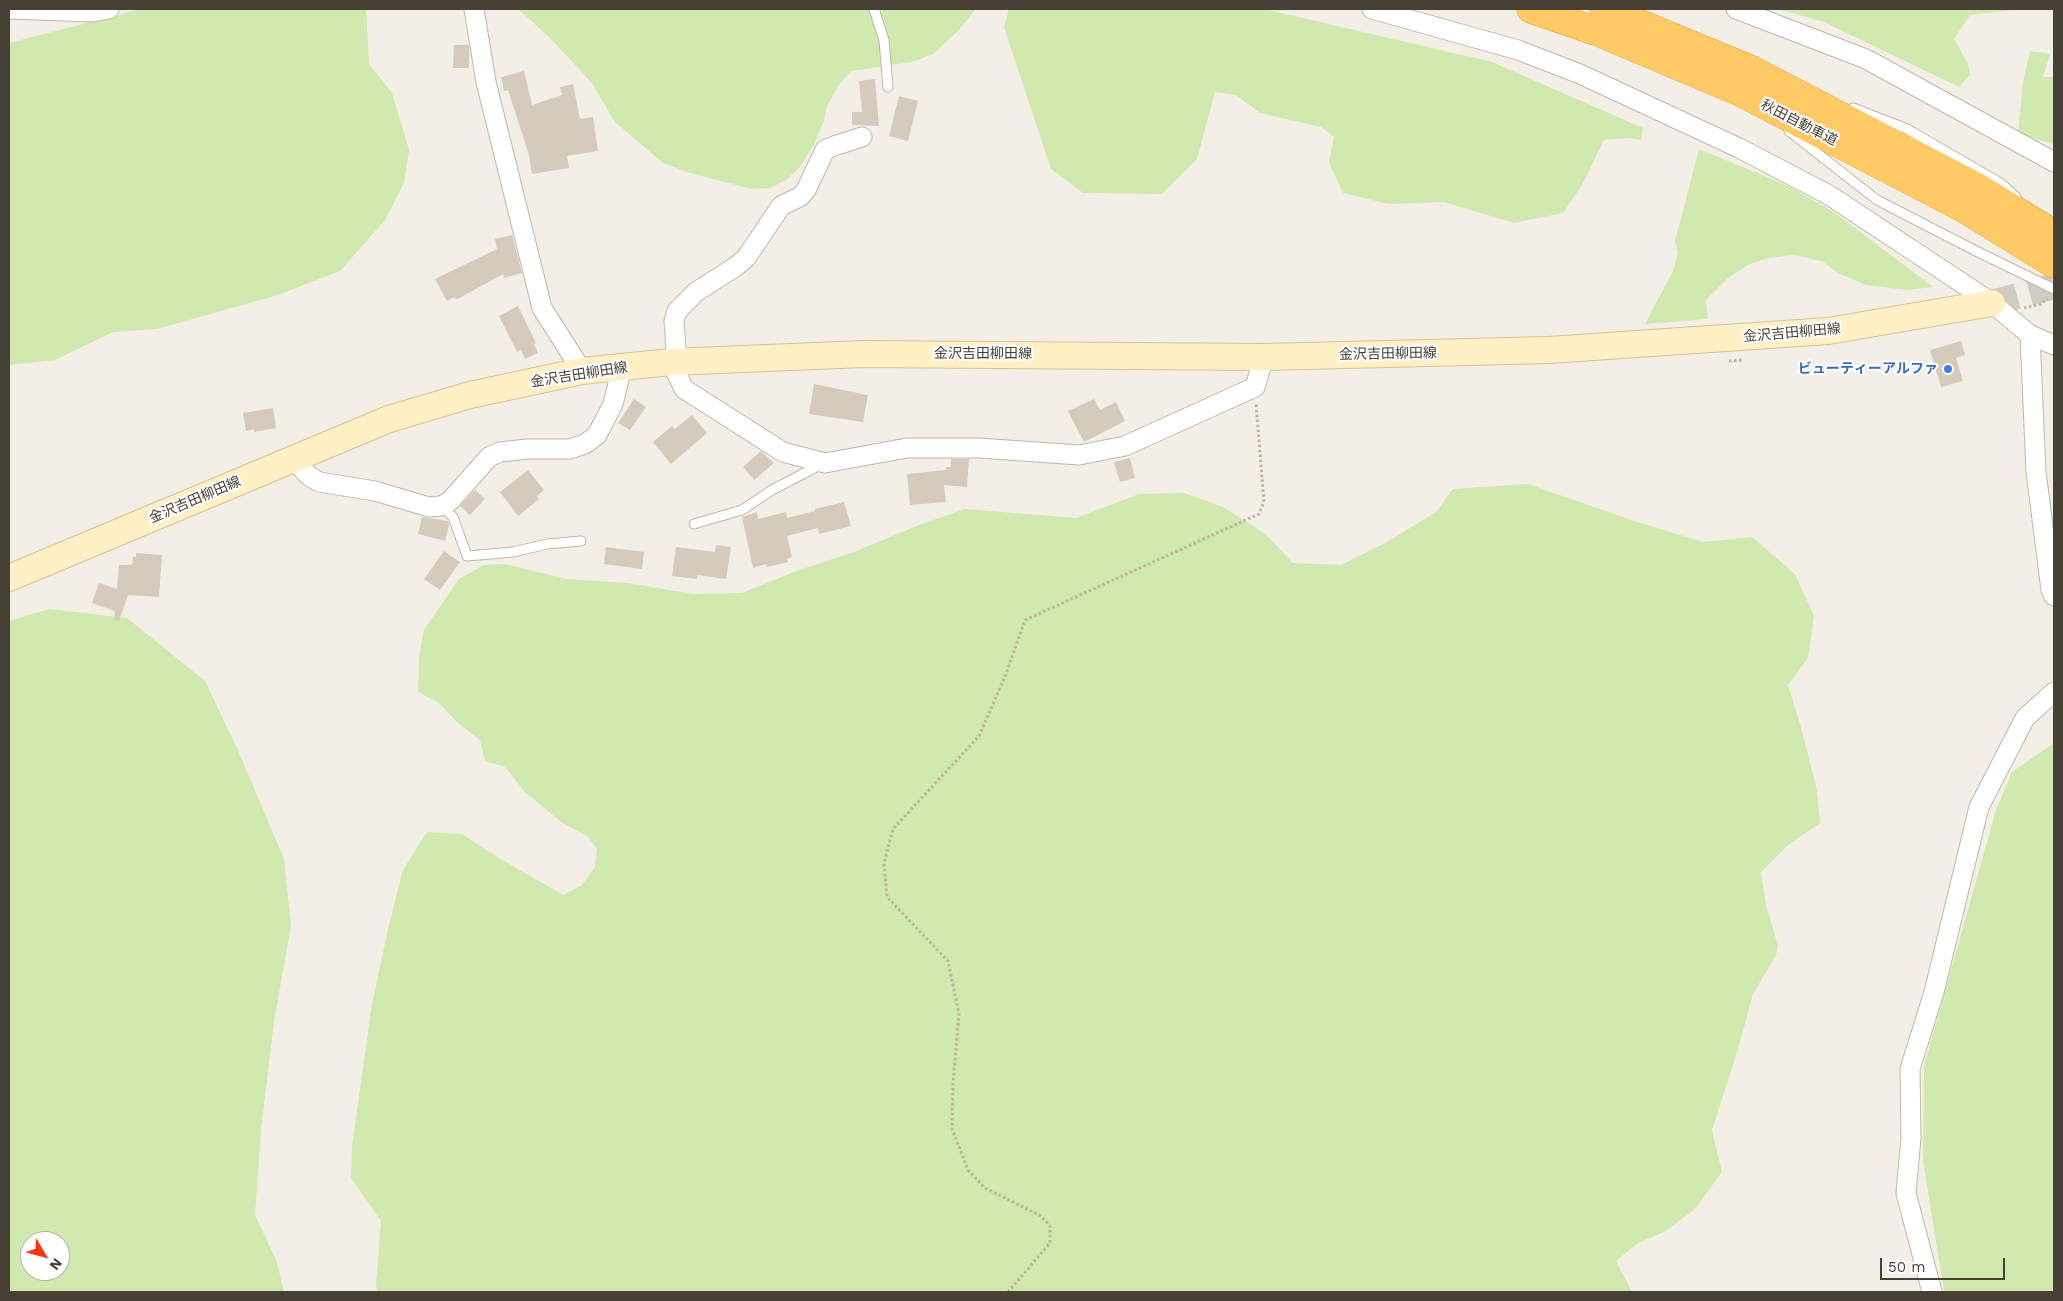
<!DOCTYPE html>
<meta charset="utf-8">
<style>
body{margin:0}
#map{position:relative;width:2063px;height:1301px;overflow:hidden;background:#f4efe6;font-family:"Work Sans",sans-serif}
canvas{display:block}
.frame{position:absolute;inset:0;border:10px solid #474035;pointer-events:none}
.north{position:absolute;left:20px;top:1231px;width:50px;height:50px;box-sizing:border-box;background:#fff;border:1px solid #b5b3ae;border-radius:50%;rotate:127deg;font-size:14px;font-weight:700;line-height:20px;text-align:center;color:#474035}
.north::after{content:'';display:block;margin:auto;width:18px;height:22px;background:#fe3313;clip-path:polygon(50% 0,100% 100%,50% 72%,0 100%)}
.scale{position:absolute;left:1880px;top:1258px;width:125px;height:22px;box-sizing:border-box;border:2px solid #474035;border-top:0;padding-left:6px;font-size:15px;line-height:18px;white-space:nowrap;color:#474035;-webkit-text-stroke:4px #fff;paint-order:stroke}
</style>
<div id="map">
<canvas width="2063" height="1301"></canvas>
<div class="frame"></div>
<div class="north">N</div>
<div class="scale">50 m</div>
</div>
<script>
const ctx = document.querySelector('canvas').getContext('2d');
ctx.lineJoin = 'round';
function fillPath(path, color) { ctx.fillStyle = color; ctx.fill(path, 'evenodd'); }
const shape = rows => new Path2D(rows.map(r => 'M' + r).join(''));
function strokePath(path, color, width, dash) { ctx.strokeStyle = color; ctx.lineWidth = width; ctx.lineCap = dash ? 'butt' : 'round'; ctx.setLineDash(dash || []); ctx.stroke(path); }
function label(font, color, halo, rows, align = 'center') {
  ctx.font = font + ' "Work Sans","Noto Sans JP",sans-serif'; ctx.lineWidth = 4; ctx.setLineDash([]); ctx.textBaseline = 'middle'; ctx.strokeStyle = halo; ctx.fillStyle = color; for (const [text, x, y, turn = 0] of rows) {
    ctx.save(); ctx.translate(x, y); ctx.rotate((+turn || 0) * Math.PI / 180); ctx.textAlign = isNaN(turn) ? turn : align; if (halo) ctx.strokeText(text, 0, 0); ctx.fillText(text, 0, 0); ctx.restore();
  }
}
fillPath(shape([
 [141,9,366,9,369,64,392,93,409,150,404,183,385,220,340,271,278,295,157,329,113,332,55,360,9,365,9,43],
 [518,9,976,9,958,31,933,54,912,62,851,71,840,83,827,106,824,121,813,146,800,167,786,180,770,188,752,189,690,173,663,163,615,122,592,83,549,37],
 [1009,9,1264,9,1492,62,1643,128,1641,140,1629,138,1604,140,1582,185,1563,213,1514,223,1444,202,1389,204,1343,193,1329,162,1334,137,1321,127,1260,113,1236,95,1215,92,1197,159,1162,194,1083,193,1051,169,1004,27],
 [1778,9,2020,9,1970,15,1954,39,1968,64,1970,75,1959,87,1824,22],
 [2030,51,2050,54,2043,77,2054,77,2054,144,2018,134,2023,82],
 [1699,149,1788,186,1834,212,1933,287,1907,290,1866,285,1838,273,1822,261,1793,255,1768,258,1748,265,1728,278,1706,300,1708,319,1645,324,1673,271,1678,253,1675,241],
 [1528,484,1634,521,1703,542,1752,537,1795,574,1814,616,1808,658,1788,685,1801,727,1817,790,1820,823,1788,845,1761,872,1766,905,1778,946,1776,955,1753,994,1738,1049,1712,1130,1722,1172,1694,1210,1664,1232,1638,1243,1616,1261,1632,1292,377,1292,376,1285,381,1221,351,1178,352,1146,372,1004,387,934,403,870,427,832,462,834,494,855,563,895,582,885,595,867,597,849,587,836,561,822,525,792,505,767,485,761,480,740,458,723,439,703,418,692,419,658,424,630,459,579,484,565,505,564,566,579,628,583,693,594,742,593,799,570,854,552,919,525,965,509,1076,518,1139,494,1184,493,1223,507,1264,533,1293,563,1341,565,1387,542,1436,512,1453,489],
 [49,609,127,618,205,681,237,748,284,859,291,925,274,1022,261,1130,255,1215,277,1262,284,1292,9,1292,9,621],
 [30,1241,60,1241,60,1271,30,1271],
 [2054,743,2054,1292,1944,1292,1923,1160,1924,1066,1996,810,2012,772]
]), '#cfe9ae');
fillPath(shape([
 [454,45,469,45,469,68,453,68],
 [524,71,532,105,562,95,560,87,573,84,580,119,593,117,598,151,567,156,569,168,532,174,529,155,508,90,504,91,501,77],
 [875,79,879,126,852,125,852,112,862,112,859,81],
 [899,96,918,101,908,141,889,136],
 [512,235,522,273,504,278,503,274,456,300,455,297,447,301,435,279,497,249,495,239],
 [518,306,536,343,534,344,538,353,525,359,521,350,517,352,499,316],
 [1961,341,1965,355,1956,358,1963,381,1941,387,1930,350],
 [814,384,868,395,863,422,809,414],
 [634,399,646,407,630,430,618,423],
 [1094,399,1100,410,1116,402,1125,421,1084,442,1068,411],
 [273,408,276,428,254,432,254,429,246,431,243,413],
 [692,415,707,433,671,464,653,442,672,426,675,429],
 [761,451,774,463,754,480,743,467],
 [1130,458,1135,478,1120,482,1114,462],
 [951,459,969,459,967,487,944,485,946,502,910,505,907,474,946,470,946,467,951,467],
 [528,470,544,490,537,496,539,499,518,516,500,492],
 [475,490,485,499,470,515,460,506],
 [844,502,851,526,819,534,818,528,787,536,792,557,787,559,788,562,767,567,766,564,753,568,742,517,757,512,758,519,786,512,787,518,815,511,815,509],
 [422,517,448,521,449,525,445,541,418,534],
 [716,545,731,547,726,579,697,575,697,579,672,576,676,547,715,552],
 [606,547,644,552,642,569,604,564],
 [444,551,460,562,440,590,424,579],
 [136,553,162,555,159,597,128,595,119,621,114,620,115,611,92,603,99,583,117,589,119,565,132,565,133,557,136,557]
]), '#d5cbbc');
strokePath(shape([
 [1992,303,2054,286]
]), '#d1ccc3', 26, [26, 13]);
const lane = shape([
 [874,9,884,40,888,87],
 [1853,108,1907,129,2002,184,2016,197],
 [1789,131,1877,200,1976,251,2054,289],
 [441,506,453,517,467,556,513,552,547,544,581,541],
 [694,524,742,510,772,490,822,464]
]);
const street = shape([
 [9,9,92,12,109,9],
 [474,9,486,82,542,308,582,371],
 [1372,9,1518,50,1580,74,1739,148,1829,195,1992,303,2030,335,2054,345],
 [1736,9,1866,59,2054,162],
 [2030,335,2036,472,2051,590,2054,596],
 [671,362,684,389,783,452,825,463,907,448,979,448,1079,455,1125,446,1255,387,1264,357],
 [677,362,674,321,677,311,696,292,735,267,746,258,781,206,801,196,806,190,825,150,834,146,862,137],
 [293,459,309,476,319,482,375,491,429,507,441,506,450,501,489,457,500,452,527,449,570,449,585,444,597,435,613,404,622,367],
 [1932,1292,1906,1193,1911,1138,1910,1069,1934,992,1979,807,2025,718,2054,692]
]);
const secondary = shape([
 [9,578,389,419,470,395,582,371,671,362,863,354,1264,357,1549,350,1828,331,1992,303]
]);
const highway = shape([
 [1531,9,1598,32,1740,92,1965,209,2054,264],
 [1604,9,1752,70,1977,187,2054,234]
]);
strokePath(lane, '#bfb7a9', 11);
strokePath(street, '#bfb7a9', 21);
strokePath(secondary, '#d5c395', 28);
strokePath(highway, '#e09e34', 29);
strokePath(shape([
 [2024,308,2041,304,2047,298],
 [1729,361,1743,360],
 [1008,1292,1050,1243,1050,1226,1041,1216,985,1188,968,1170,952,1129,953,1083,959,1014,948,961,887,897,884,863,893,829,979,736,1006,674,1025,620,1259,514,1264,502,1256,404]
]), '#c1b39a', 3, [2.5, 2.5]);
strokePath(lane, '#fff', 9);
strokePath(street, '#fff', 19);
strokePath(secondary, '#fff0c5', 26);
strokePath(highway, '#ffca66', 28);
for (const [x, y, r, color] of [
 [1948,369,5,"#3f7fe0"]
]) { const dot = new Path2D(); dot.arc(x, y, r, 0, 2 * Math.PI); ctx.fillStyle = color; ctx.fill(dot); strokePath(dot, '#fff', 2); }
label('14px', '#474035', '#fff', [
 ["秋田自動車道",1799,123,27],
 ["金沢吉田柳田線",1792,333,-5],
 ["金沢吉田柳田線",983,354],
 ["金沢吉田柳田線",1388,354,-1],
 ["金沢吉田柳田線",579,375,-9],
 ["金沢吉田柳田線",195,500,-23]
]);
label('bold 14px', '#366cbe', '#fff', [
 ["ビューティーアルファ",1938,369]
], 'right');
</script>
